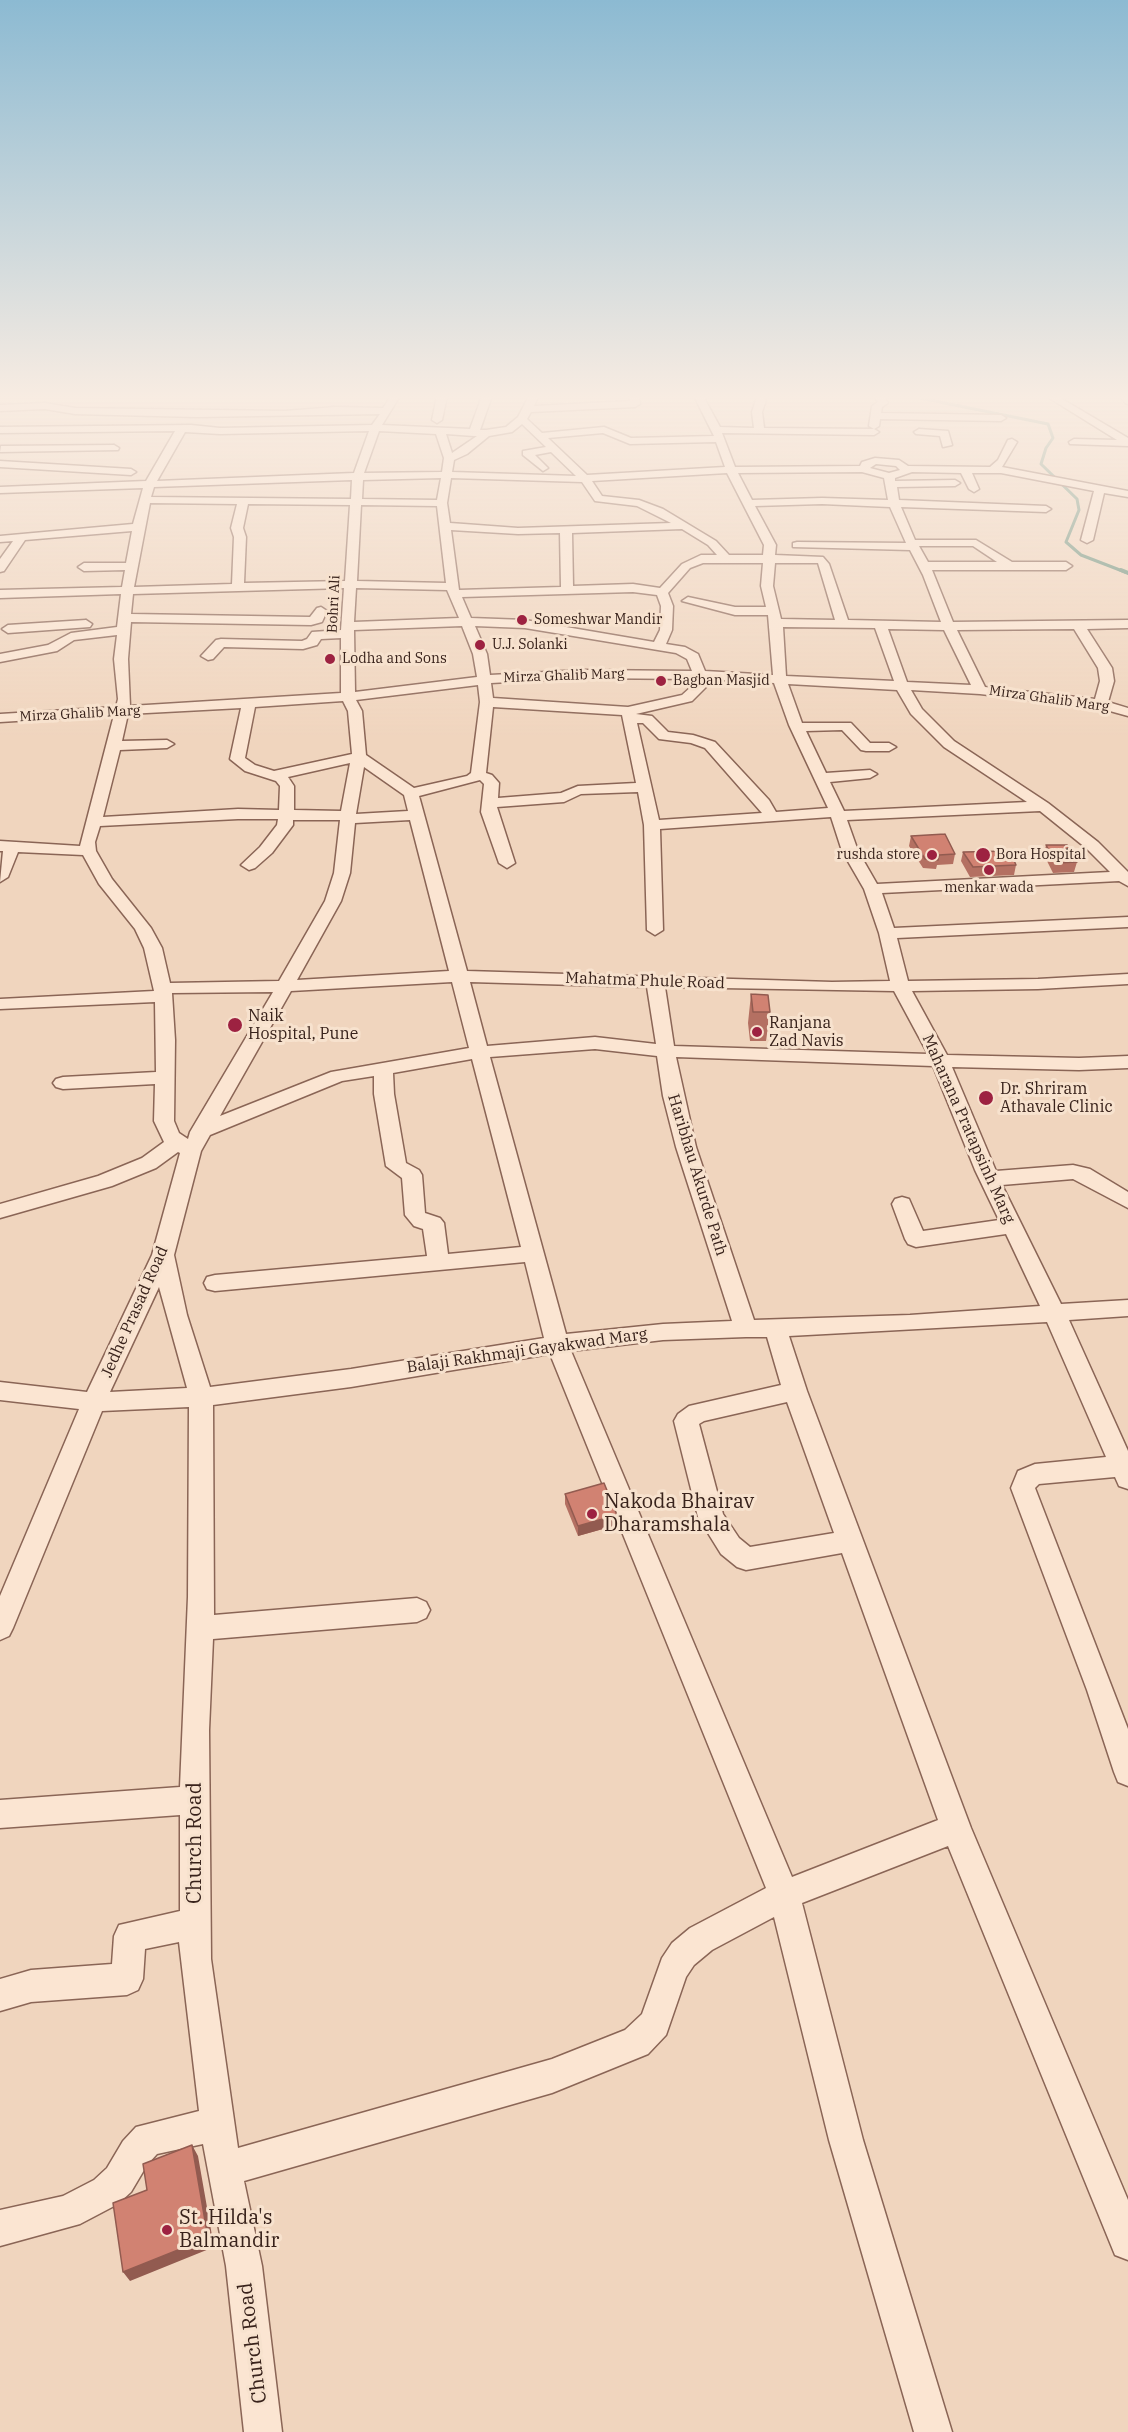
<!DOCTYPE html>
<style>
body{margin:0}
canvas{display:block;background:#f0d5be}
</style>
<canvas width="1128" height="2432"></canvas>
<script>
const ctx = document.querySelector('canvas').getContext('2d');
ctx.lineJoin = 'round';
const shape = rows => new Path2D(rows.map(r => 'M' + r).join(''));
function strokePath(path, color, width, dash) { ctx.strokeStyle = color; ctx.lineWidth = width; ctx.lineCap = dash ? 'butt' : 'round'; ctx.setLineDash(dash || []); ctx.stroke(path); }
function fillPath(path, color) { ctx.fillStyle = color; ctx.fill(path, 'evenodd'); }
function label(font, color, halo, rows, align = 'center') {
  ctx.font = font + ' "IBM Plex Serif",serif'; ctx.lineWidth = 6; ctx.setLineDash([]); ctx.textBaseline = 'middle'; ctx.strokeStyle = halo; ctx.fillStyle = color; for (const [text, x, y, turn = 0] of rows) {
    ctx.save(); ctx.translate(x, y); ctx.rotate((+turn || 0) * Math.PI / 180); ctx.textAlign = isNaN(turn) ? turn : align; if (halo) ctx.strokeText(text, 0, 0); ctx.fillText(text, 0, 0); ctx.restore();
  }
}
strokePath(shape([
 [910,396,1048,424,1053,438,1046,448,1041,464,1077,499,1079,510,1066,542,1081,555,1125,572]
]), '#69907d', 3);
strokePath(shape([
 [1121,570,1128,573]
]), '#69907d', 4);
const minor = shape([
 [391,396,400,396,382,425,470,429,482,396,492,396,480,430,486,430,506,427,518,417,529,396,538,396,534,406,630,401,629,396,639,396,640,404,635,407,531,412,527,419,542,433,604,427,631,438,714,436,694,396,703,396,720,427,754,428,752,412,756,400,761,397,766,400,762,412,764,428,874,429,879,432,874,435,722,433,735,467,860,466,862,462,875,458,899,460,908,466,990,467,998,460,1008,440,1012,439,1017,442,1002,467,1128,491,1128,497,1104,493,1093,540,1087,543,1081,540,1094,491,1001,473,972,473,979,489,974,492,969,489,961,473,912,472,895,478,895,481,955,480,960,483,955,486,897,487,899,500,1046,506,1051,509,1046,512,901,507,915,540,976,540,1012,562,1066,562,1072,566,1066,570,932,570,953,622,1128,620,1128,628,1087,629,1112,668,1114,681,1108,702,1128,708,1128,716,1099,708,980,694,911,690,922,709,954,741,1048,803,1098,842,1128,872,1128,886,1119,881,882,893,894,928,1128,917,1128,927,897,938,908,981,1038,979,1128,974,1128,984,1038,989,912,991,947,1055,1079,1058,1128,1056,1128,1068,1079,1070,952,1067,996,1171,1073,1165,1090,1169,1128,1192,1128,1208,1073,1179,1002,1185,1061,1304,1128,1300,1128,1316,1069,1320,1128,1451,1128,1489,1119,1486,1115,1477,1039,1484,1035,1488,1128,1729,1128,1786,1118,1782,1114,1772,1087,1690,1011,1488,1018,1471,1035,1464,1106,1457,1047,1322,789,1336,807,1391,971,1828,1128,2200,1128,2260,1115,2255,948,1846,802,1903,863,2140,952,2432,914,2432,829,2140,774,1917,712,1950,694,1965,686,1977,666,2035,648,2054,552,2093,244,2181,262,2266,282,2432,244,2432,226,2266,203,2144,157,2154,147,2165,131,2192,118,2204,80,2224,0,2246,0,2210,63,2196,94,2180,107,2168,123,2141,136,2127,199,2111,179,1942,145,1949,143,1979,138,1990,127,1995,31,2002,0,2011,0,1979,31,1970,112,1964,114,1936,119,1925,180,1911,180,1815,0,1828,0,1800,180,1787,188,1597,189,1407,102,1411,13,1628,9,1636,0,1640,0,1596,79,1409,0,1400,0,1382,87,1392,152,1255,180,1153,178,1152,156,1168,112,1186,0,1218,0,1204,98,1176,142,1158,164,1142,154,1121,155,1084,63,1089,56,1087,53,1083,56,1079,63,1077,156,1072,155,1002,0,1009,0,999,154,991,144,948,135,929,99,884,83,855,18,852,8,877,0,882,3,851,0,851,0,841,80,846,114,715,0,722,0,714,116,707,118,699,114,659,117,635,74,640,57,651,0,662,0,654,48,645,71,633,117,627,121,594,0,598,0,590,122,587,125,570,84,571,78,567,84,563,126,563,132,531,25,540,4,571,0,572,0,559,13,541,0,542,0,536,133,524,143,488,0,493,0,487,146,481,175,431,0,433,0,427,191,425,220,428,372,425,380,414,197,417,75,414,45,409,0,411,0,405,45,403,75,408,285,411,335,407,383,408,391,396],
 [522,424,546,447,523,451,523,455,543,471,548,468,535,455,551,452,576,476,452,472,454,460,467,454,489,436,512,432,522,424],
 [369,431,354,473,157,481,185,432,220,434,369,431],
 [379,431,436,434,444,458,442,472,364,473,379,431],
 [603,433,630,444,716,442,725,467,587,475,548,438,603,433],
 [446,434,474,436,477,436,452,453,446,434],
 [876,464,896,466,900,470,889,473,870,468,876,464],
 [862,472,884,478,888,500,822,498,752,500,738,473,862,472],
 [727,473,764,545,763,555,729,555,716,541,663,509,639,500,602,496,592,481,727,473],
 [441,478,437,500,362,499,363,480,441,478],
 [451,478,582,482,595,501,637,506,671,523,518,528,450,523,447,503,451,478],
 [352,480,351,499,151,497,154,487,352,480],
 [150,503,237,504,231,528,234,537,232,584,134,587,150,503],
 [248,504,350,505,345,581,244,583,246,537,243,528,248,504],
 [822,504,890,507,906,543,797,542,793,543,793,547,910,550,923,575,941,622,848,620,829,564,823,557,775,555,776,545,755,506,822,504],
 [361,505,437,506,446,583,357,581,361,505],
 [682,529,708,545,717,555,701,555,682,564,660,588,633,584,573,586,572,533,682,529],
 [451,530,518,534,560,533,561,587,459,590,451,530],
 [919,546,973,546,997,562,928,562,919,546],
 [703,563,763,563,761,586,766,607,735,607,688,597,682,601,735,615,768,615,773,675,705,671,698,654,685,647,666,644,672,630,673,606,668,593,690,568,703,563],
 [775,563,818,563,835,620,781,619,773,586,775,563],
 [344,588,341,630,312,632,307,639,302,641,221,639,216,640,201,656,208,660,213,659,224,647,303,649,317,645,321,639,341,638,341,693,130,706,128,659,131,622,311,625,322,622,327,611,321,607,317,608,310,617,131,614,133,594,344,588],
 [356,588,447,590,459,618,354,622,356,588],
 [633,592,657,595,661,606,660,630,654,642,525,620,471,618,462,597,633,592],
 [462,626,473,654,477,677,355,692,354,630,462,626],
 [475,626,525,628,676,653,687,659,692,671,583,670,490,675,487,654,475,626],
 [783,627,875,628,894,681,786,676,783,627],
 [888,629,944,630,971,685,907,682,888,629],
 [1074,629,1098,668,1100,681,1095,699,985,687,957,630,1074,629],
 [583,678,693,679,692,686,682,695,628,707,493,698,491,683,583,678],
 [706,679,774,683,789,725,828,808,776,812,769,800,715,742,693,735,668,732,652,716,636,714,692,701,706,687,706,679],
 [788,684,897,690,911,714,944,747,1027,802,844,811,830,782,870,778,877,774,870,770,826,773,806,731,842,730,861,750,866,751,889,751,896,747,889,743,870,743,851,723,802,723,788,684],
 [478,685,480,702,471,773,467,776,414,788,366,755,362,711,356,700,478,685],
 [343,701,348,711,352,754,274,771,255,765,245,758,255,707,343,701],
 [493,707,622,715,636,783,578,786,561,793,498,798,499,783,492,775,486,773,493,707],
 [241,708,230,759,245,771,276,781,280,786,279,810,238,809,103,817,120,750,167,748,174,744,167,740,122,741,128,714,241,708],
 [637,723,643,723,659,739,691,743,705,748,762,813,659,820,637,723],
 [350,763,341,811,294,810,294,786,288,777,350,763],
 [364,767,404,795,408,811,356,814,364,767],
 [480,780,484,784,481,812,499,863,507,868,515,863,497,807,564,802,581,794,638,792,644,825,647,930,655,935,663,930,660,829,831,817,842,851,864,889,879,933,890,981,832,982,467,971,419,796,480,780],
 [1040,811,1086,848,1110,872,877,884,858,851,847,820,1040,811],
 [238,819,278,819,277,825,260,847,241,865,249,870,255,868,272,853,293,825,293,820,340,820,334,873,325,901,279,981,170,983,162,948,151,928,112,879,96,851,95,842,100,826,238,819],
 [410,820,449,971,297,980,341,901,350,873,355,823,410,820],
 [452,982,469,1048,331,1072,220,1116,291,991,452,982],
 [470,982,647,987,656,1044,595,1037,487,1046,470,982],
 [665,987,894,991,928,1054,674,1046,665,987],
 [273,992,190,1132,188,1139,179,1133,174,1121,175,1040,172,993,273,992],
 [595,1049,657,1056,663,1096,676,1147,732,1321,663,1324,566,1334,490,1057,595,1049],
 [676,1057,933,1066,975,1170,999,1220,923,1231,909,1199,902,1197,895,1199,892,1204,905,1239,908,1244,916,1247,1006,1234,1040,1306,910,1315,754,1320,696,1147,676,1057],
 [472,1059,521,1247,448,1254,444,1223,440,1218,425,1213,422,1175,419,1170,406,1163,394,1094,393,1073,472,1059],
 [374,1076,374,1094,386,1166,402,1178,405,1215,414,1226,423,1229,427,1256,215,1275,207,1277,204,1283,207,1289,215,1291,525,1262,544,1338,351,1369,210,1387,187,1315,174,1255,201,1151,210,1135,342,1081,374,1076],
 [159,1287,187,1388,110,1392,159,1287],
 [746,1337,767,1337,781,1385,689,1406,678,1414,674,1421,698,1517,721,1554,737,1567,746,1570,842,1553,938,1820,792,1877,571,1351,663,1340,746,1337],
 [550,1354,766,1888,690,1928,672,1943,662,1958,642,2014,625,2030,552,2059,238,2148,211,1959,209,1730,213,1639,417,1622,426,1618,430,1610,426,1602,417,1598,214,1615,213,1405,351,1387,550,1354],
 [787,1402,834,1533,750,1547,739,1538,723,1514,699,1424,704,1421,787,1402],
 [437,396,447,396,442,420,437,423,432,420,437,396],
 [874,396,883,396,888,403,882,407,881,413,1001,415,1006,418,1001,421,880,419,879,426,874,429,869,426,872,406,878,402,874,396],
 [1046,396,1057,396,1128,438,1128,446,1070,444,1069,442,1074,439,1117,440,1046,396],
 [1120,396,1128,396,1128,404,1125,403,1120,396],
 [919,429,948,431,952,445,943,447,940,436,916,434,914,432,919,429],
 [114,445,119,448,118,450,0,452,1,446,114,445],
 [0,461,131,469,136,472,131,475,0,467,0,461],
 [86,620,92,624,90,627,8,633,2,629,8,625,86,620]
]);
strokePath(minor, '#8a6556', 3);
fillPath(minor, '#fbe5d2');
fillPath(shape([
 [911,836,955,854,953,864,937,865,936,869,923,868,909,846],
 [1046,845,1077,862,1074,872,1053,873,1044,855],
 [963,852,1016,865,1014,875,970,877,961,861],
 [751,994,770,1012,766,1041,750,1041,748,1023],
 [565,1494,617,1525,578,1536,565,1504]
]), '#b47062');
fillPath(shape([
 [617,1515,617,1525,578,1536,578,1526],
 [192,2145,198,2156,214,2247,130,2281,123,2272]
]), '#925b50');
const building = shape([
 [945,834,955,854,939,855,938,860,925,859,911,836,945,834],
 [1046,845,1067,845,1077,862,1056,863,1046,845],
 [1010,851,1016,865,973,867,963,852,1010,851],
 [751,994,768,995,770,1012,753,1012,751,994],
 [604,1483,617,1515,578,1526,565,1494,604,1483],
 [192,2145,208,2238,123,2272,113,2203,147,2190,143,2164,192,2145]
]);
fillPath(building, '#d18272');
strokePath(building, '#925b50', 1.5);
const sky = ctx.createLinearGradient(0, 0, 0, 737);
sky.addColorStop(0, '#8cbad2');
sky.addColorStop(0.54, '#f8ece2');
sky.addColorStop(1, '#f8ece200');
ctx.fillStyle = sky;
ctx.fillRect(0, 0, 1128, 737);
for (const [x, y, r, color] of [
 [522,620,6,"#9d2241"],
 [480,645,6,"#9d2241"],
 [330,659,6,"#9d2241"],
 [661,681,6,"#9d2241"],
 [932,855,6,"#9d2241"],
 [983,855,8,"#9d2241"],
 [989,870,6,"#9d2241"],
 [235,1025,8,"#9d2241"],
 [757,1032,6,"#9d2241"],
 [986,1098,8,"#9d2241"],
 [592,1514,6,"#9d2241"],
 [167,2230,6,"#9d2241"]
]) { const dot = new Path2D(); dot.arc(x, y, r, 0, 2 * Math.PI); ctx.fillStyle = color; ctx.fill(dot); strokePath(dot, '#f7e2ce', 2); }
label('14px', '#38221b', '#f7e2ce', [
 ["Bohri Ali",334,604,-87],
 ["Mirza Ghalib Marg",564,676,-2],
 ["Mirza Ghalib Marg",1049,699,8],
 ["Mirza Ghalib Marg",80,714,-3]
]);
label('14px', '#38221b', '#f7e2ce', [
 ["Someshwar Mandir",534,620],
 ["U.J. Solanki",492,645],
 ["Lodha and Sons",342,659],
 ["Bagban Masjid",673,681],
 ["rushda store",920,855,"right"],
 ["Bora Hospital",996,855],
 ["menkar wada",989,888,"center"]
], 'left');
label('16px', '#38221b', '#f7e2ce', [
 ["Mahatma Phule Road",645,981,2],
 ["Maharana Pratapsinh Marg",968,1129,66],
 ["Haribhau Akurde Path",697,1175,73],
 ["Jedhe Prasad Road",135,1312,-66],
 ["Balaji Rakhmaji Gayakwad Marg",527,1351,-8]
]);
label('16px', '#38221b', '#f7e2ce', [
 ["Naik",248,1016],
 ["Hospital, Pune",248,1034],
 ["Ranjana",769,1023],
 ["Zad Navis",769,1041],
 ["Dr. Shriram",1000,1089],
 ["Athavale Clinic",1000,1107]
], 'left');
label('20px', '#38221b', '#f7e2ce', [
 ["Nakoda Bhairav",604,1502],
 ["Dharamshala",604,1525],
 ["St. Hilda's",179,2218],
 ["Balmandir",179,2241]
], 'left');
label('20px', '#38221b', '#f7e2ce', [
 ["Church Road",195,1843,-90],
 ["Church Road",253,2343,-97]
]);
</script>
